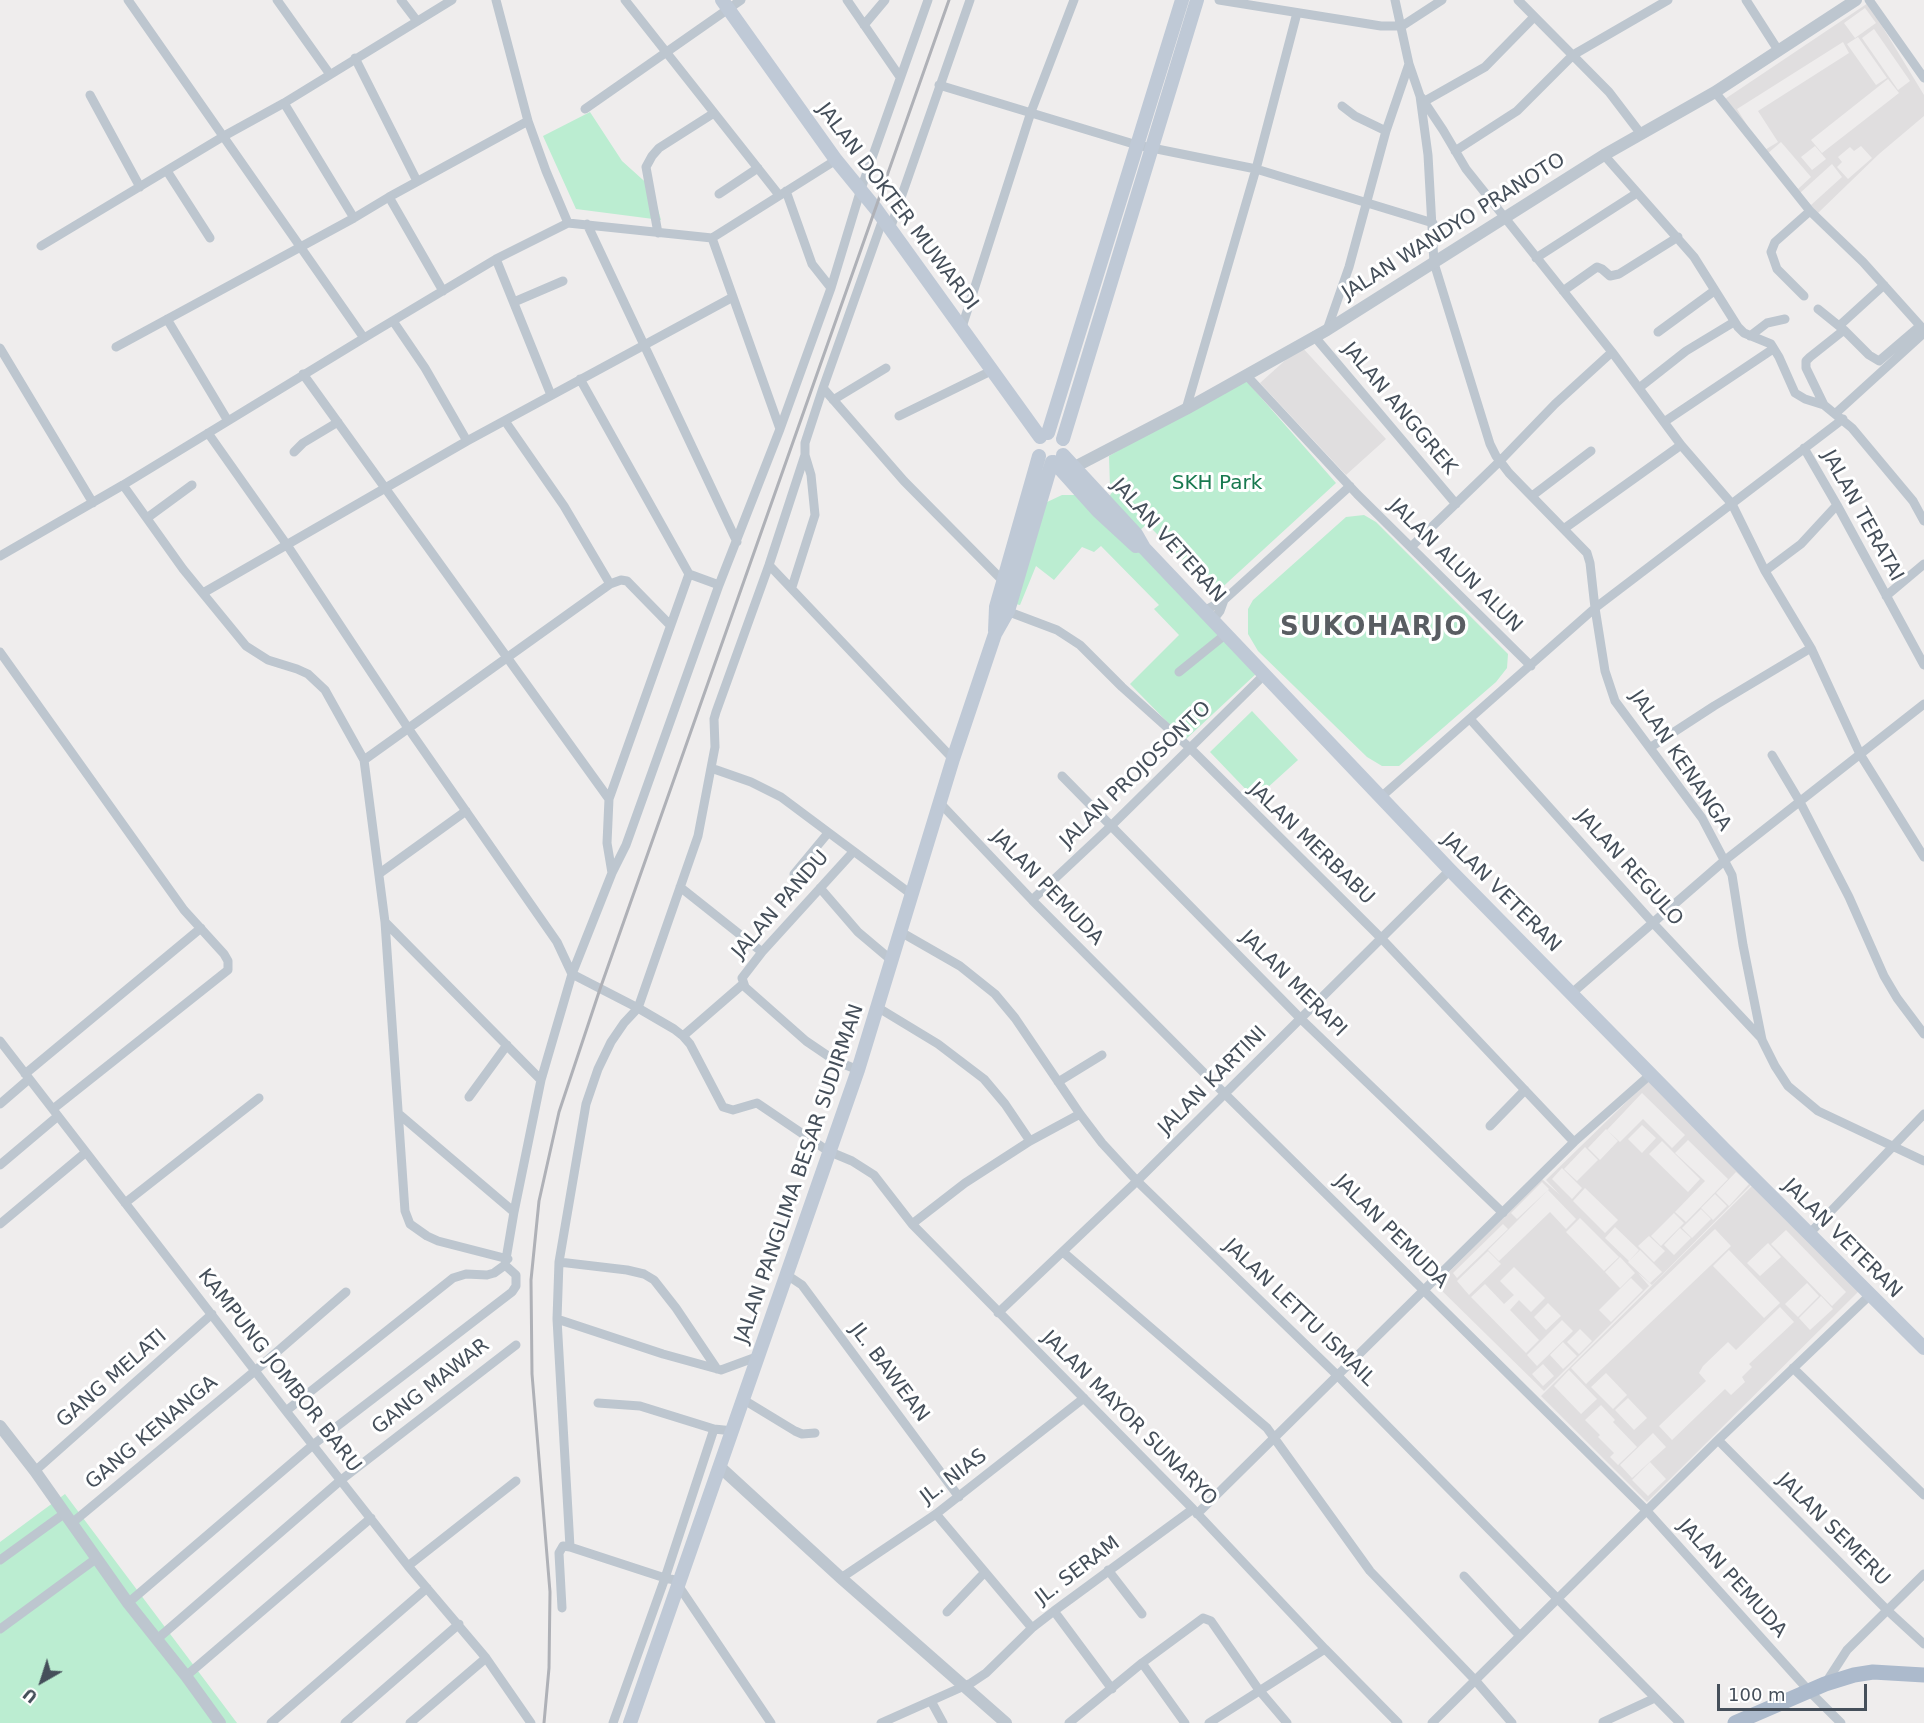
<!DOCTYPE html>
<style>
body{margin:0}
#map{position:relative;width:1924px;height:1723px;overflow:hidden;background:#efeded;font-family:"DejaVu Sans",sans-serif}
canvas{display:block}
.north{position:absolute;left:12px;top:1651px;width:60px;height:60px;-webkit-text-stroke:4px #fff;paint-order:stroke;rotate:219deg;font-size:16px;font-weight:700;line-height:24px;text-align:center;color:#454f5a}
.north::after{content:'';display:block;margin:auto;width:21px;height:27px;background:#454f5a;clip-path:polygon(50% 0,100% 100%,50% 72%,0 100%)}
.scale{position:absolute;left:1717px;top:1684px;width:150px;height:27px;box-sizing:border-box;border:3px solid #454f5a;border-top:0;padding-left:8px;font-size:18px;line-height:21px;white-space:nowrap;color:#454f5a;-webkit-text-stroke:4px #fff;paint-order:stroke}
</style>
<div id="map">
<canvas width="1924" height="1723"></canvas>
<div class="north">U</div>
<div class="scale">100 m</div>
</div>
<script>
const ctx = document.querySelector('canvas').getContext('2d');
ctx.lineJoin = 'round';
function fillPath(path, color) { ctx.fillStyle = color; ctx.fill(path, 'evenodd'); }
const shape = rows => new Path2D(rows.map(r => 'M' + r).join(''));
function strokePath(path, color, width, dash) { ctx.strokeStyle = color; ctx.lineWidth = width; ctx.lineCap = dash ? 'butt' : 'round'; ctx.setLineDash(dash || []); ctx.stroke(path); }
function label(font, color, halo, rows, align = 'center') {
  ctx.font = font + ' "DejaVu Sans",sans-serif'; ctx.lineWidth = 6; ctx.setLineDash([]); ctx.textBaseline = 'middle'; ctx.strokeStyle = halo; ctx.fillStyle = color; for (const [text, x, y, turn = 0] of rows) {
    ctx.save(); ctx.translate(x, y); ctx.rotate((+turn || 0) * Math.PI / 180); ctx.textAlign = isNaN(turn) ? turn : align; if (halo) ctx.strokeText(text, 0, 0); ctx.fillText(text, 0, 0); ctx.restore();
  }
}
fillPath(shape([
 [1868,3,1924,95,1924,116,1879,154,1818,213,1804,202,1719,103],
 [1865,8,1876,23,1855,38,1844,23],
 [1874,29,1910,81,1898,90,1862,38],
 [1858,37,1887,78,1876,85,1847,44],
 [1843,42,1849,53,1758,111,1778,142,1763,151,1737,109],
 [1888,79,1899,93,1822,153,1811,140],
 [1781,142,1811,177,1798,189,1767,154],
 [1815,146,1826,159,1812,170,1801,157],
 [1861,146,1872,158,1848,179,1837,167,1842,162,1838,157,1850,147,1854,151],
 [1832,164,1842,177,1811,205,1800,193],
 [1301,346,1386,439,1346,475,1260,383],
 [1649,1080,1753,1183,1652,1285,1638,1273,1649,1286,1544,1391,1436,1285,1542,1179,1560,1195,1546,1180],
 [1642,1093,1685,1135,1672,1148,1643,1119,1620,1142,1607,1130],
 [1642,1125,1656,1138,1642,1153,1628,1139],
 [1606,1129,1618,1141,1600,1160,1588,1148],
 [1688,1140,1728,1179,1686,1222,1675,1212,1705,1181,1675,1153],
 [1662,1141,1700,1179,1688,1192,1649,1154],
 [1585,1147,1598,1160,1577,1181,1564,1169],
 [1562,1168,1582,1188,1572,1199,1552,1179],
 [1736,1172,1749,1184,1729,1206,1716,1193],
 [1542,1182,1549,1189,1517,1219,1511,1213],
 [1585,1188,1618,1220,1605,1233,1573,1201],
 [1548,1190,1576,1219,1566,1229,1550,1212,1499,1261,1488,1250],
 [1715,1194,1727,1206,1713,1220,1701,1208],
 [1701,1209,1711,1219,1692,1238,1682,1228],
 [1674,1213,1684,1223,1661,1246,1651,1236],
 [1580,1218,1619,1257,1604,1271,1566,1232],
 [1503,1224,1508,1229,1457,1278,1453,1273],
 [1615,1227,1639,1250,1629,1261,1605,1238],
 [1680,1228,1691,1238,1674,1255,1664,1245],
 [1649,1236,1665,1251,1654,1262,1638,1246],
 [1640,1250,1662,1272,1650,1283,1628,1262],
 [1488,1251,1501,1264,1469,1295,1457,1281],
 [1620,1257,1635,1273,1620,1288,1605,1272],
 [1514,1267,1545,1298,1531,1312,1519,1300,1510,1310,1539,1340,1526,1353,1471,1297,1485,1284,1504,1304,1514,1295,1500,1281],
 [1631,1278,1643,1290,1611,1322,1599,1310],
 [1548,1303,1561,1316,1546,1330,1534,1317],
 [1562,1320,1573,1331,1537,1366,1527,1355],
 [1580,1329,1592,1341,1579,1354,1567,1342],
 [1563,1342,1577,1356,1563,1369,1550,1355],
 [1543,1364,1554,1376,1543,1386,1532,1374],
 [1754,1184,1859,1291,1647,1502,1541,1396],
 [1715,1229,1731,1246,1586,1384,1571,1368],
 [1786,1230,1846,1292,1832,1306,1771,1244],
 [1768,1243,1781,1257,1760,1276,1747,1263],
 [1729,1250,1780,1303,1764,1318,1713,1266],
 [1807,1283,1819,1296,1798,1317,1785,1304],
 [1821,1296,1833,1309,1810,1330,1799,1318],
 [1780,1307,1794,1322,1749,1364,1752,1367,1742,1377,1745,1382,1731,1395,1725,1389,1672,1440,1659,1426,1706,1381,1699,1373,1703,1366,1728,1342,1736,1350],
 [1569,1370,1597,1399,1581,1414,1554,1386],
 [1606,1373,1627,1395,1613,1409,1591,1387],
 [1628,1398,1647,1418,1634,1430,1615,1410],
 [1601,1405,1615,1420,1613,1422,1637,1447,1618,1465,1610,1457,1614,1453,1598,1437,1600,1435,1585,1420],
 [1653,1433,1666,1447,1632,1478,1620,1465],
 [1650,1462,1666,1479,1648,1496,1632,1480]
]), '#e0dedf');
fillPath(shape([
 [590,112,622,161,652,188,661,220,576,209,543,136],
 [1243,377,1336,483,1216,593,1147,524,1138,532,1108,498,1113,491,1110,487,1109,456],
 [1062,495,1094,495,1257,673,1185,740,1130,684,1179,635,1154,609,1159,605,1101,546,1094,552,1082,547,1054,580,1036,566,1020,605,1007,602,1045,503],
 [1364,515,1376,522,1508,654,1507,668,1496,682,1399,766,1382,766,1367,757,1258,651,1248,634,1248,609,1253,600,1346,517],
 [1252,711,1298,760,1255,799,1210,752],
 [65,1494,237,1723,0,1723,0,1542]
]), '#bbedd1');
strokePath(shape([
 [128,0,364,338],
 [277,0,329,73],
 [401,0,417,21],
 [496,0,528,121,546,171,568,223],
 [625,0,779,195],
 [847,0,900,77],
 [1219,0,1381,26,1402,26,1442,0],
 [1395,0,1409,64,1420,96,1428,155,1434,263,1490,444,1496,456,1509,473,1587,553,1590,563,1595,608,1605,671,1615,701,1702,818,1732,875,1743,945,1762,1040,1775,1066,1788,1086,1818,1111,1924,1161],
 [1518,0,1609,92,1641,134],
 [1746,0,1778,50],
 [1869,0,1924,78],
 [864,25,885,0],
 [355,58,417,181],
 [939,85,1137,145,1256,169,1433,223],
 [1715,92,1810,211,1863,262,1924,330],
 [90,95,140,187],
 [1421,97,1443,130,1466,169,1612,352,1681,445,1732,504,1765,571,1811,648,1860,754,1924,857],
 [1425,101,1485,67,1534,17],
 [284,103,354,218],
 [1342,106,1355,116,1386,131],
 [585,109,741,0],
 [1455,151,1517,111,1573,55,1668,0],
 [1604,155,1694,257,1738,327,1744,333,1771,344,1779,357,1795,393,1805,399,1824,405,1852,428,1913,501,1924,521],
 [167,171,210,238],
 [786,191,812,264,831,288],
 [719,194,758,168],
 [389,197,443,291],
 [587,224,737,542],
 [890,229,970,0],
 [658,233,646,167,652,156,659,148,714,113],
 [712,238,780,429],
 [41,246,224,136,284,103,452,0],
 [1536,258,1637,193],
 [496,259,551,395],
 [1563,291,1597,267,1602,269,1610,276,1619,274,1678,237],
 [1804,296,1777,269,1771,252,1775,242,1810,211],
 [514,302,563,281],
 [1818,309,1844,330],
 [167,319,228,421],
 [393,321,425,368,467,441],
 [1839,326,1884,285],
 [962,327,1031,112,1074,0],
 [1327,330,1349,267,1386,131,1409,64],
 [1658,332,1714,291],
 [1314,336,1456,504],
 [1750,336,1767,323,1785,319],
 [116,347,354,218,389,197,528,121],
 [0,348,93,503],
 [303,374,609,799],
 [1247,376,1357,494,1531,666],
 [580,379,689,574,719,585],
 [823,388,904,481,1006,584],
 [1639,388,1686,351,1734,322],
 [833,400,886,368],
 [1824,405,1806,368,1806,361,1810,357,1844,330,1869,355,1879,361,1920,326],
 [1186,409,1256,169,1297,13],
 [1836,413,1924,333],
 [899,416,991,371],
 [505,421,564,506,610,584],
 [1664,422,1773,349],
 [208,433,287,545,408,728,557,942,572,974,638,1008,674,1029,683,1036,690,1044,723,1107,733,1110,757,1103,828,1151,852,1161,874,1175,912,1224,1193,1509,1325,1649,1398,1723],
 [1804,448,1837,505,1924,665],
 [294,452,303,443,338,422],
 [123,485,183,569,246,646,268,660,297,669,308,674,325,690,364,760,385,922,405,1211,410,1224,427,1236,438,1241,508,1259],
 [1532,496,1591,451],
 [147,518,192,485],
 [1565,528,1681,445],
 [1411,547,1500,461,1555,404,1612,352],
 [0,556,123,485,364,338,496,259,568,223,712,238,836,160],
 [769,565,953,759],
 [1765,571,1801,544,1837,505],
 [792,587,815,515,811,475,805,455],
 [203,593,467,441,733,297],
 [1886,596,1924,564],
 [1004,610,1057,630,1080,645,1122,687,1190,748,1382,939,1574,1142],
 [1204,611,1224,600],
 [1213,620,1220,611,1224,600,1350,486],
 [0,652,184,910,224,954,228,961,228,970,53,1109],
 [1179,672,1226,634],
 [1470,719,1653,923,1762,1039],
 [1651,747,1714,706,1811,648],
 [1772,755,1800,802,1849,897,1884,976,1897,998,1924,1034],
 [364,760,610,584,621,580,627,581,670,625],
 [711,768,751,782,781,797,911,894],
 [1062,776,1302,1020,1503,1213],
 [1381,797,1595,608,1843,419],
 [940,803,1032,900,1225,1094,1646,1510,1810,1692,1841,1723],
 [853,852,762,952,742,978,745,987,806,1041,834,1060,858,1070],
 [380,873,466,811],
 [612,873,607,843,609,799,689,574],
 [794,874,828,833],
 [680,887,762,952],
 [820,888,858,932,890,959],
 [1032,900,1111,826,1264,675],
 [385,922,541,1080],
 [899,931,960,966,995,994,1015,1018,1080,1114,1102,1143,1137,1181,1338,1376,1680,1723],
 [1572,993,1724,861,1924,704],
 [877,1007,938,1044,984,1079,1005,1104,1030,1141],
 [683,1036,743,984],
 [0,1041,286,1411,408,1566,486,1658,531,1723],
 [25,1074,201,928],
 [1058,1082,1102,1055],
 [469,1097,507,1045],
 [0,1104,29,1079],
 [400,1115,514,1212],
 [1490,1126,1525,1090],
 [0,1165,58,1116],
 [125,1203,259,1098],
 [0,1224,85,1153],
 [912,1224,965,1183,1030,1141,1080,1114],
 [1809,1234,1924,1114],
 [1063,1252,1267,1428,1370,1571,1475,1680,1512,1723],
 [559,1262,627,1270,644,1274,654,1280,676,1308,717,1369],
 [787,1275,802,1285,959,1497],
 [998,1313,1137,1181,1450,870],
 [557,1319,663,1354,721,1370,759,1356],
 [1793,1368,1924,1495],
 [744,1400,795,1431,802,1434,815,1433],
 [598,1403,640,1406,714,1429,733,1431],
 [286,1411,453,1278,466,1274,487,1275,494,1273,505,1265,514,1212,541,1080,572,974,612,873,626,845,719,585,780,429,831,288,861,189,928,0],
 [1718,1440,1887,1610,1924,1644],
 [35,1471,212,1314],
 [936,1514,1032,1628],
 [1197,1514,1574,1142,1651,1074],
 [72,1523,256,1370,346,1292],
 [0,1560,65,1513],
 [408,1566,516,1481],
 [1108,1570,1142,1614],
 [1464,1576,1520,1636],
 [841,1578,936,1514,1084,1398],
 [680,1581,665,1578,570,1547,557,1319,559,1262,586,1104,598,1069,611,1042,624,1023,638,1008,698,836,715,747,714,719,716,712,769,565,805,455,805,443,823,388,883,219],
 [678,1585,771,1723],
 [128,1603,314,1444,512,1292,516,1286,516,1275,505,1265],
 [562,1608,559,1553,563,1546,570,1547],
 [1054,1611,1112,1689],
 [947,1612,985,1572],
 [0,1629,97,1558],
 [156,1640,341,1480,516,1345],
 [1142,1663,1185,1723],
 [186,1676,371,1518],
 [1825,1684,1847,1650,1924,1574],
 [931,1701,943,1723],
 [1603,1722,1655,1698],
 [271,1723,427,1588],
 [345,1723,459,1624],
 [410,1723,486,1658],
 [613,1723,665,1578,714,1429],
 [881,1723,971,1683,986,1673,1032,1628,1054,1611,1193,1509],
 [1069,1723,1142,1663,1203,1618,1211,1621,1259,1690,1287,1723],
 [1209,1723,1325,1649],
 [1432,1723,1718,1440,1870,1295]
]), '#bdc6cf', 9);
strokePath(shape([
 [1067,471,1186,409,1327,330,1604,155,1715,92,1856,0],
 [0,1426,35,1471,128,1603,186,1676,220,1723],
 [720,1467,841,1578,1006,1723]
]), '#bdc6cf', 12);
strokePath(shape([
 [722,0,836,160,876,209,1040,437],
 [1048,433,1182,0],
 [1063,439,1197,0],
 [1063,455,1136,534,1144,548,1450,870,1724,1149,1924,1348],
 [1054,462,1098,511,1136,546],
 [995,631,996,607,1039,456],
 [630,1723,858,1070,953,759,995,634,1008,611,1052,462]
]), '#bfc9d6', 14);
strokePath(shape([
 [1735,1723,1825,1684,1854,1675,1873,1672,1924,1675]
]), '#acbacc', 15);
strokePath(shape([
 [544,1723,549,1668,550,1592,532,1374,531,1280,539,1201,550,1152,559,1112,600,989,949,0]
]), '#afb1b7', 3);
label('20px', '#454f5a', '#fff', [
 ["JALAN DOKTER MUWARDI",897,207,53],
 ["JALAN WANDYO PRANOTO",1454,227,-32],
 ["JALAN ANGGREK",1399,409,50],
 ["JALAN TERATAI",1862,516,61],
 ["JALAN VETERAN",1168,541,48],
 ["JALAN ALUN ALUN",1455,566,45],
 ["JALAN KENANGA",1680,761,56],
 ["JALAN PROJOSONTO",1136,775,-44],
 ["JALAN MERBABU",1311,844,44],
 ["JALAN REGULO",1629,868,48],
 ["JALAN PEMUDA",1047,888,46],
 ["JALAN VETERAN",1501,893,45],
 ["JALAN PANDU",781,905,-49],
 ["JALAN MERAPI",1293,984,45],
 ["JALAN KARTINI",1213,1081,-45],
 ["JALAN PANGLIMA BESAR SUDIRMAN",800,1174,-71],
 ["JALAN PEMUDA",1391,1232,45],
 ["JALAN VETERAN",1842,1239,45],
 ["JALAN LETTU ISMAIL",1299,1313,44],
 ["KAMPUNG JOMBOR BARU",279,1371,52],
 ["JL. BAWEAN",889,1373,53],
 ["GANG MELATI",112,1379,-41],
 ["GANG MAWAR",431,1387,-38],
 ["JALAN MAYOR SUNARYO",1129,1419,45],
 ["GANG KENANGA",152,1433,-40],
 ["JL. NIAS",954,1477,-37],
 ["JALAN SEMERU",1833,1530,45],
 ["JL. SERAM",1078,1571,-37],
 ["JALAN PEMUDA",1732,1579,48]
]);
label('20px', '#18794f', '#fff', [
 ["SKH Park",1217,484]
]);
ctx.letterSpacing = '1.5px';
label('bold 26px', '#595d62', '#fff', [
 ["SUKOHARJO",1374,628]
]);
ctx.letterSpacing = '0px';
</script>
